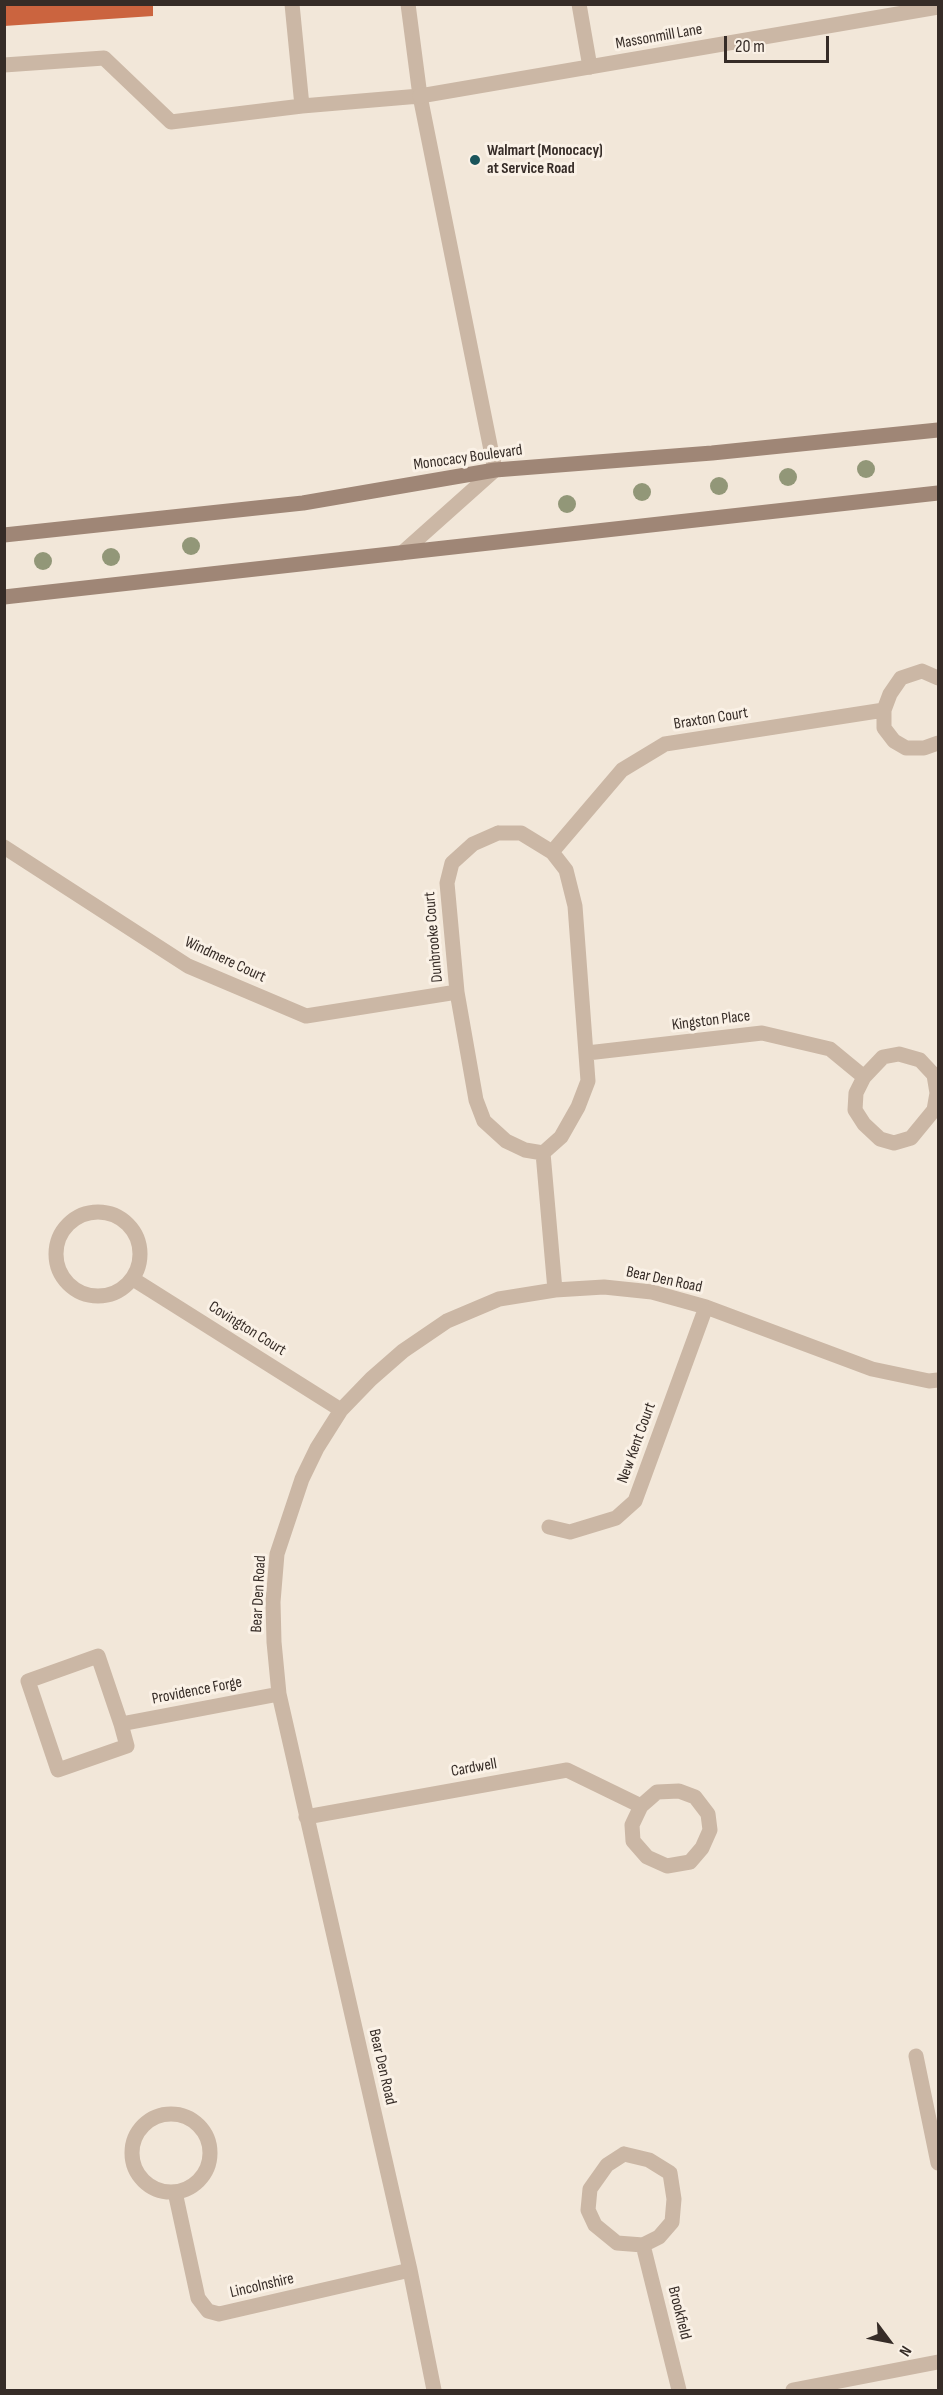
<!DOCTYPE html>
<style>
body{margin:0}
#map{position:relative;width:943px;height:2395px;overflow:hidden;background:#f2e7d9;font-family:"Sofia Sans Condensed",sans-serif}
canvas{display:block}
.frame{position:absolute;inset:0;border:6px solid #362c27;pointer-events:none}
.north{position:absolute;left:859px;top:2311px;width:60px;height:60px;-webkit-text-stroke:4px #faf1e6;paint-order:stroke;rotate:122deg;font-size:16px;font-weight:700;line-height:24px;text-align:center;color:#362c27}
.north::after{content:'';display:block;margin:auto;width:21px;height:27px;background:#362c27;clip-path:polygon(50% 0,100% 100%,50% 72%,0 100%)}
.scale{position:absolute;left:724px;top:36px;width:105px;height:27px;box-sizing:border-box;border:3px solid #362c27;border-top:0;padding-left:8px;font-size:18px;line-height:21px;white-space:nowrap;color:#362c27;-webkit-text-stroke:4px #faf1e6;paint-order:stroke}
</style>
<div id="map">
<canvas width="943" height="2395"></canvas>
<div class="frame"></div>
<div class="north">N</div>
<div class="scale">20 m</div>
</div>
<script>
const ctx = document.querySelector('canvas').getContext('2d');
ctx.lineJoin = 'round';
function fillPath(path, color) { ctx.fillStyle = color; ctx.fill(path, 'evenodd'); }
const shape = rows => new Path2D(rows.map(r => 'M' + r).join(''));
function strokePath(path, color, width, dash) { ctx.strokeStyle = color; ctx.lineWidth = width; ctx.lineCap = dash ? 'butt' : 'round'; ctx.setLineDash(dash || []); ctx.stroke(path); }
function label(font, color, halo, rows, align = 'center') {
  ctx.font = font + ' "Sofia Sans Condensed",sans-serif'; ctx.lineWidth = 6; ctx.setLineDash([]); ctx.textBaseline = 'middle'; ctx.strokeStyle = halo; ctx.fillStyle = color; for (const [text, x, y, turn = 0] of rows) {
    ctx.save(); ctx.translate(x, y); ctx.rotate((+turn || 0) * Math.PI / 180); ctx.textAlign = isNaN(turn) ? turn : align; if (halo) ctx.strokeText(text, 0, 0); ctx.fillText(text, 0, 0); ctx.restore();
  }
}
fillPath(shape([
 [4,4,153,4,153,16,4,26]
]), '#cb643f');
strokePath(shape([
 [292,4,302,106],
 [579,4,590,67],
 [4,65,104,58,171,122,302,106,420,96],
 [402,553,495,470,420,96,408,4]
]), '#cbb7a5', 15);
strokePath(shape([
 [420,96,938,7],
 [938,678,922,671,901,678,890,694,884,710,884,728,894,741,906,748,924,748,938,743],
 [498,833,521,833,552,852,566,870,575,906,588,1081,578,1107,561,1137,543,1153,525,1150,506,1141,484,1121,476,1100,457,992,447,883,452,863,473,844,498,833],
 [4,847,188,966,306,1016,457,992],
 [552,852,622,770,665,744,884,710],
 [587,1053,762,1033,830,1049,864,1077,856,1093,855,1110,864,1124,880,1139,894,1143,911,1138,934,1110,937,1093,934,1075,920,1060,899,1054,883,1057,864,1077],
 [543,1153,555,1290],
 '56 1254a42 42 0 1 1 84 0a42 42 0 1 1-84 0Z',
 [133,1279,341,1410],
 [549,1527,570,1532,616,1518,635,1501,706,1307],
 [121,1724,98,1656,28,1681,58,1770,127,1746,121,1724,279,1694],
 [306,1817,567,1770,641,1806,632,1825,633,1841,647,1857,667,1866,690,1862,702,1848,710,1830,708,1814,695,1797,679,1791,657,1792,641,1806],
 [916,2056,938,2163],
 '132 2153a39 39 0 1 1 78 0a39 39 0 1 1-78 0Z',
 [624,2154,649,2160,670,2173,674,2199,672,2222,659,2237,643,2245,617,2243,595,2225,588,2210,590,2189,607,2165,624,2154],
 [175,2192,198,2298,208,2311,219,2314,410,2270],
 [643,2245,679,2390],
 [434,2390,410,2270,279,1694,274,1642,273,1602,277,1554,302,1479,317,1448,341,1410,371,1379,403,1351,447,1321,499,1299,555,1290,604,1287,652,1292,706,1307,872,1369,929,1381,938,1380],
 [793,2390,938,2362]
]), '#cbb7a5', 15);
strokePath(shape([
 [4,535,303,503,495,470,712,453,938,430],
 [4,597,938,493]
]), '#9f8676', 15);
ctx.fillStyle = '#929778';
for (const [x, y] of [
 [866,469],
 [788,477],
 [719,486],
 [642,492],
 [567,504],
 [191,546],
 [111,557],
 [43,561]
]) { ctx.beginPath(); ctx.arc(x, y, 9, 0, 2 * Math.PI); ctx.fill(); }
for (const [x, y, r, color] of [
 [475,160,6,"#1a545a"]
]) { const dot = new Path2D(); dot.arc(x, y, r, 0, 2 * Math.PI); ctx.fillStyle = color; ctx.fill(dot); strokePath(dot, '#faf1e6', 2); }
label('16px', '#362c27', '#faf1e6', [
 ["Massonmill Lane",659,37,-10],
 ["Monocacy Boulevard",468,458,-8],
 ["Braxton Court",711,719,-9],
 ["Dunbrooke Court",434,937,-95],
 ["Windmere Court",225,960,25],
 ["Kingston Place",711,1021,-7],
 ["Bear Den Road",664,1280,12],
 ["Covington Court",247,1329,32],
 ["New Kent Court",637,1443,-70],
 ["Bear Den Road",259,1594,-87],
 ["Providence Forge",197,1691,-11],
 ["Cardwell",474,1768,-10],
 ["Bear Den Road",382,2067,77],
 ["Lincolnshire",262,2286,-13],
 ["Brookfield",679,2313,76]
]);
label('bold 16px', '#362c27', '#faf1e6', [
 ["Walmart (Monocacy)",487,151],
 ["at Service Road",487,169]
], 'left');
</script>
